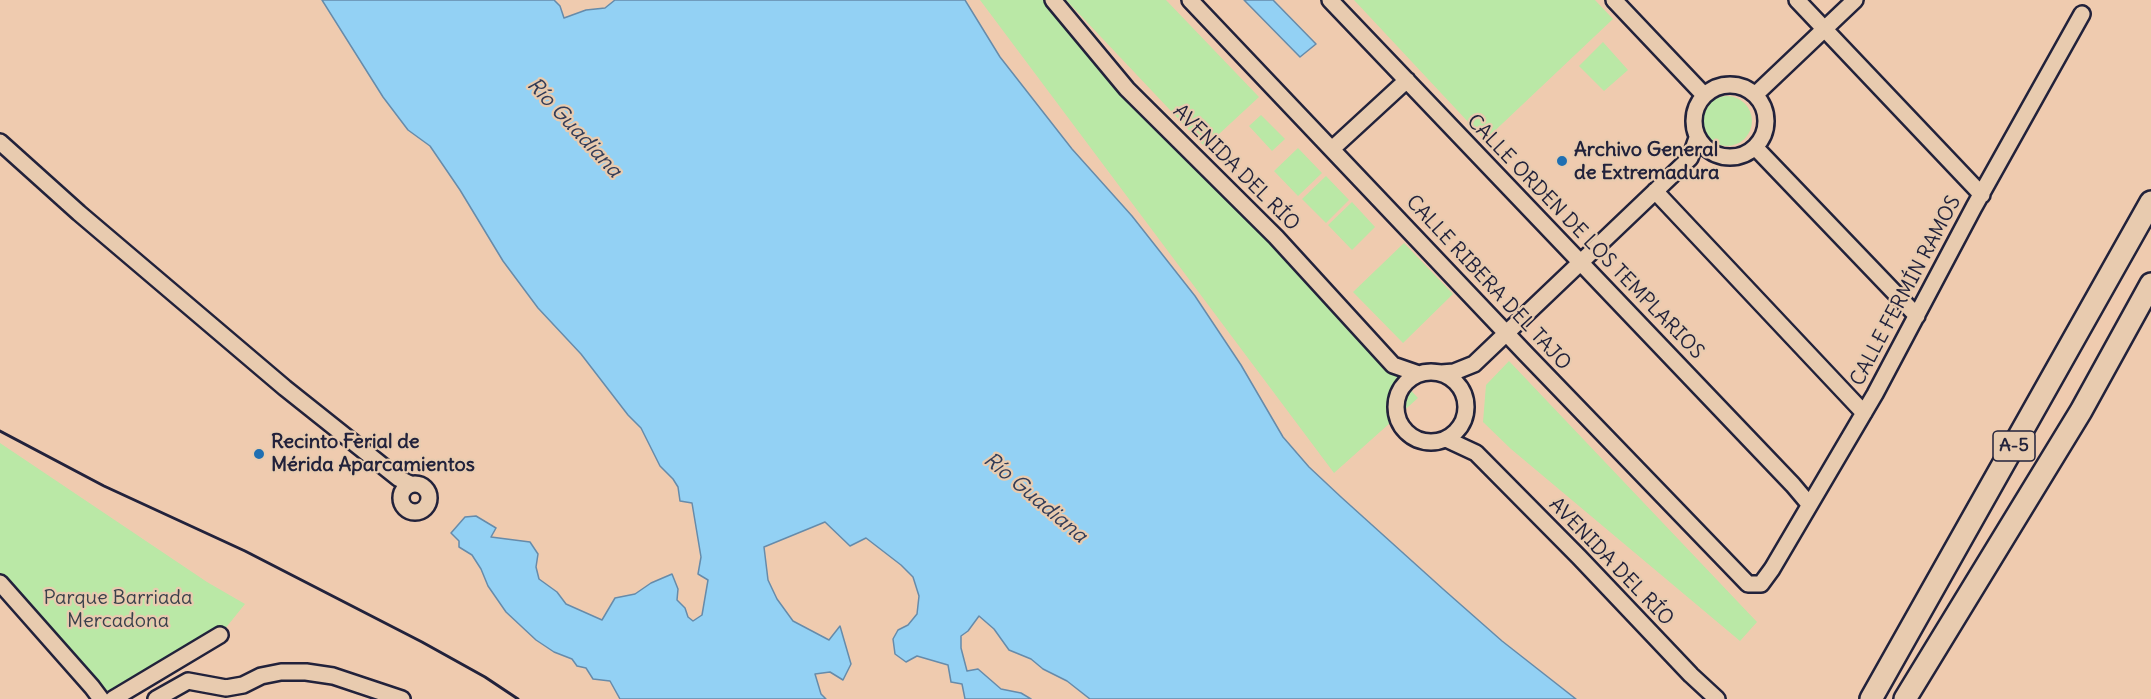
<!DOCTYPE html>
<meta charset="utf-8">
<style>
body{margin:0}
canvas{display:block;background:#efcbaf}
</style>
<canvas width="2151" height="699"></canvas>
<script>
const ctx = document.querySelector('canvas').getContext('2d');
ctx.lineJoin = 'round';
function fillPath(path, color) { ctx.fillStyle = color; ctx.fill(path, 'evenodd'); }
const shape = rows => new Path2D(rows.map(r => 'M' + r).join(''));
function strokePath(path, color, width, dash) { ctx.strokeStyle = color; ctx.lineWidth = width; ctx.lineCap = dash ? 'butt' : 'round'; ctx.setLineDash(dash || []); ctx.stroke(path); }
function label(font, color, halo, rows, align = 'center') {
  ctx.font = font + ' Delius,sans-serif'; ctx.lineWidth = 4.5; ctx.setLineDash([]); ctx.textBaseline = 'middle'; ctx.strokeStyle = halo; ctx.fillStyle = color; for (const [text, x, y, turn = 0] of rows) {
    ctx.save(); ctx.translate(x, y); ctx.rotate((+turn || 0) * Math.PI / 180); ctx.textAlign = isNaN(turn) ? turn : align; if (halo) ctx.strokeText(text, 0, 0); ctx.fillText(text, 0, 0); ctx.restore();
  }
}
fillPath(shape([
 [980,0,1043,0,1418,398,1334,473],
 [1066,0,1166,0,1259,97,1205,147],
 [1354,0,1595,0,1613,19,1485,140],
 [1603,42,1628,70,1604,91,1579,66],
 '1702 121a25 25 0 1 1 50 0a25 25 0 1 1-50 0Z',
 [1261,115,1285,139,1272,151,1249,126],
 [1298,148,1322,173,1298,196,1274,171],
 [1326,176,1349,200,1326,223,1302,199],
 [1352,202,1375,227,1352,250,1328,225],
 [1404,243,1453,294,1403,343,1353,292],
 [1509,361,1757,622,1740,641,1511,449,1483,422,1486,385],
 [0,443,207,582,245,604,220,635,113,699,99,699,0,586]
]), '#bae8a6');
const water = shape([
 [322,0,554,0,560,6,564,18,586,10,605,8,615,0,965,0,1000,57,1072,149,1132,216,1195,296,1241,365,1283,437,1309,467,1341,497,1443,589,1502,641,1576,699,1090,699,1067,681,1043,669,1031,659,1009,650,994,629,979,616,968,631,961,636,961,648,967,671,978,669,1001,689,1021,693,1031,699,965,699,962,684,951,682,948,665,917,656,906,662,895,654,893,639,898,630,908,625,917,614,919,596,913,577,901,565,866,538,850,546,825,522,764,547,768,580,777,599,793,621,829,640,840,626,851,664,843,680,830,672,815,674,821,694,826,699,620,699,610,681,593,679,586,668,577,666,572,659,554,652,536,640,506,612,488,586,481,569,472,555,459,547,459,541,451,533,465,517,476,516,496,528,491,537,530,542,538,554,536,567,539,579,557,592,566,604,602,620,615,598,635,594,651,583,672,574,678,589,677,600,685,608,688,617,693,621,702,615,708,580,698,574,701,557,692,503,680,501,678,487,673,479,660,466,641,428,628,415,581,354,538,308,503,261,460,190,430,146,408,130,383,97,322,0],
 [1244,0,1273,0,1316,44,1300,57,1244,0]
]);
fillPath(water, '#93d1f4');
strokePath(water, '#668baa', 1.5);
const minor = shape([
 [1053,0,1127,89,1276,237,1393,365,1419,374],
 [1190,0,1526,354,1748,584,1761,584,1772,569,1875,394,1974,207,2082,14],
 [1330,0,1793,485,1809,504],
 [1614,0,1704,95],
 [1797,0,1982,195],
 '1694 121a36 36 0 1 1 72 0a36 36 0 1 1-72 0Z',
 [1755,95,1855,0],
 [0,142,79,213,285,388,398,478,410,484],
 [1755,147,1917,316],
 [1332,149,1407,80],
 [1655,191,1864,413],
 '1396 407a35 35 0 1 1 70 0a35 35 0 1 1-70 0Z',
 [1441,373,1454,372,1474,364,1690,158,1697,138],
 [1446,439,1476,453,1579,557,1691,675,1717,699],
 '401 498a14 14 0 1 1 28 0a14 14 0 1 1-28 0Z',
 [0,583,92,687,101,699],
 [113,699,220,635],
 [156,699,188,681,226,688,243,685,261,676,281,672,306,672,333,676,402,699]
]);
const highway = shape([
 [1871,699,2151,202],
 [1905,699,2081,411,2151,284]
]);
strokePath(minor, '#22223b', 20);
strokePath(highway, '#22223b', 26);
strokePath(minor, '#e8cbaf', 15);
strokePath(highway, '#e8cbaf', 21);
strokePath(shape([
 [0,431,104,486,245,551,422,642,485,677,518,699]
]), '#22223b', 3);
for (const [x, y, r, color] of [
 [1562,161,6,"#1f6fb2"],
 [259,454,6,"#1f6fb2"]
]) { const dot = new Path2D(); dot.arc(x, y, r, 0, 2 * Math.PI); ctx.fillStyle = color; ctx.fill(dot); strokePath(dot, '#e8cbaf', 2); }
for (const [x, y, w] of [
 [2014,446,42]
]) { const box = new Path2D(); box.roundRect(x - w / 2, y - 15, w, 30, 4.5); ctx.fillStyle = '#e8cbaf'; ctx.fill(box); strokePath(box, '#22223b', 1.5); }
label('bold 18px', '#22223b', null, [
 ["A-5",2014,446]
]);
label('bold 20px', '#22223b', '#e8cbaf', [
 ["Archivo General",1574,150],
 ["de Extremadura",1574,173],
 ["Recinto Ferial de",271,442],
 ["Mérida Aparcamientos",271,465]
], 'left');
label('20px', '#22223b', '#e8cbaf', [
 ["AVENIDA DEL RÍO",1236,168,45],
 ["CALLE ORDEN DE LOS TEMPLARIOS",1585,237,46],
 ["CALLE RIBERA DEL TAJO",1488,283,47],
 ["CALLE FERMÍN RAMOS",1906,291,-62],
 ["AVENIDA DEL RÍO",1611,562,46]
]);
label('20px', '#39404b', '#e8cbaf', [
 ["Parque Barriada",118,598],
 ["Mercadona",118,621]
]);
label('italic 21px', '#333c57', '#e8cbaf', [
 ["Río Guadiana",574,128,47],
 ["Río Guadiana",1035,498,40]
]);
</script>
